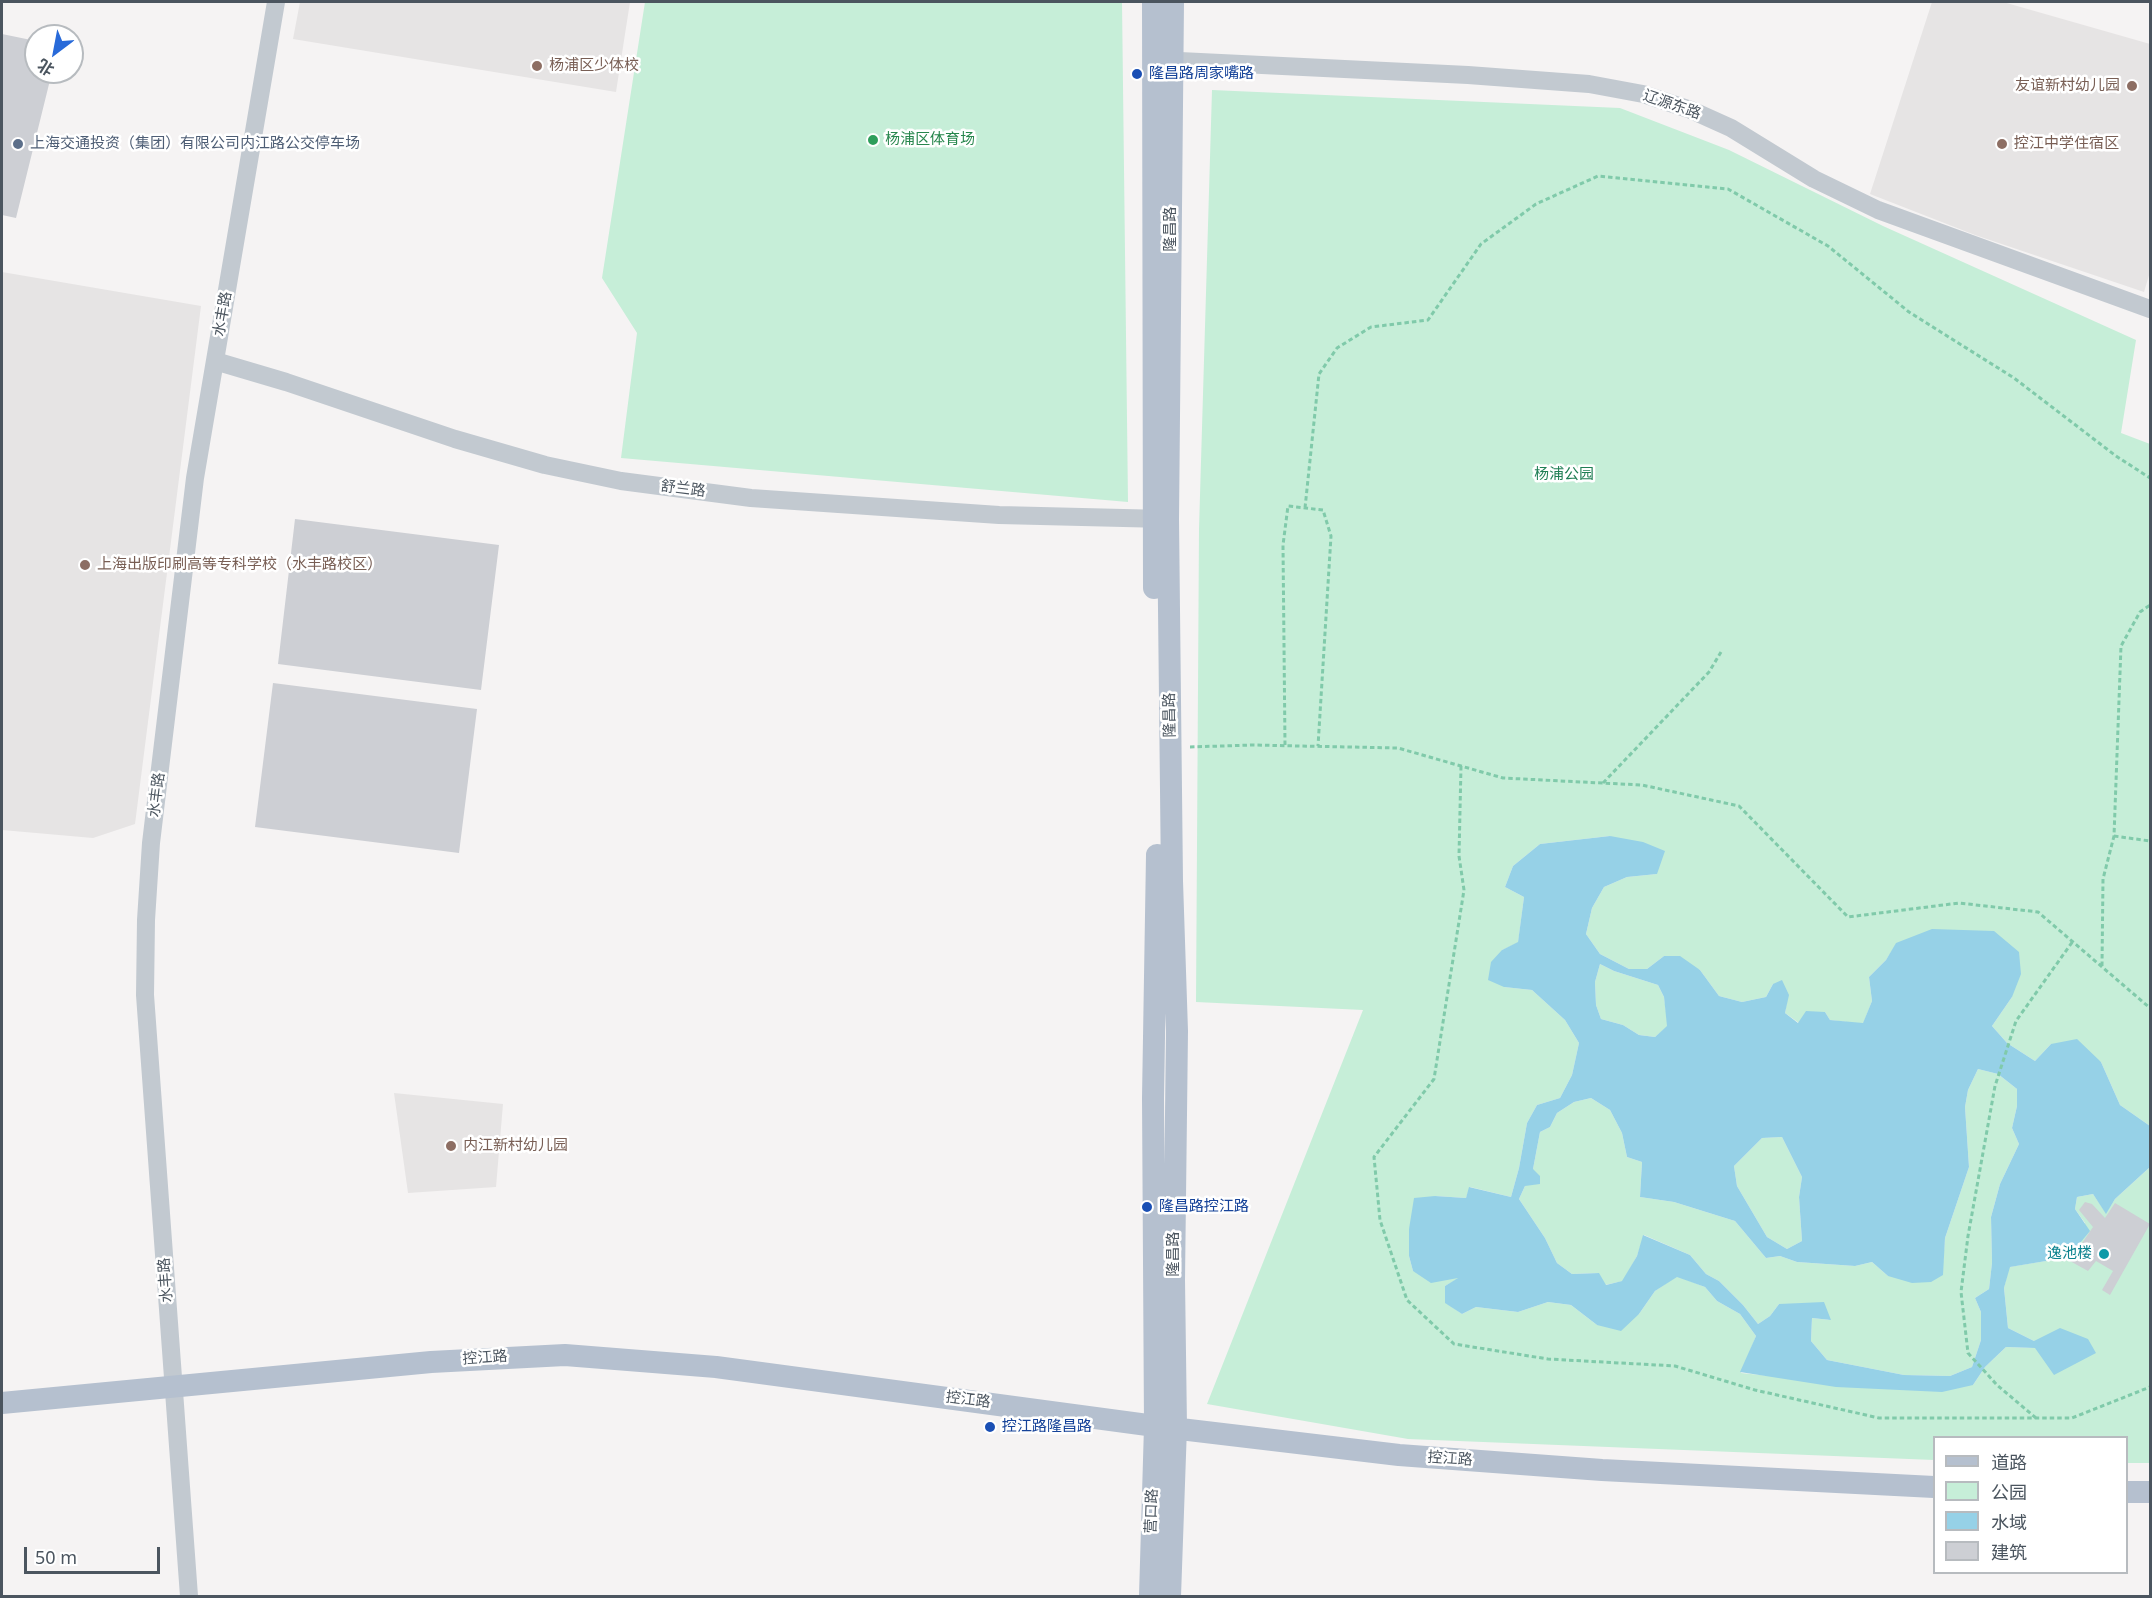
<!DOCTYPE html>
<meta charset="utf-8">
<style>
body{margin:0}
#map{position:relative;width:2152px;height:1598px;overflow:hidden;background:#f5f3f3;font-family:"Noto Sans","Noto Sans SC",sans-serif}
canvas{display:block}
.frame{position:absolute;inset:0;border:3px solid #4b555f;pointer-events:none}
.legend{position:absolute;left:1933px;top:1436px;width:195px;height:138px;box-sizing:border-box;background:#fff;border:2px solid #b7bbbf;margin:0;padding:8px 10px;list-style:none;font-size:18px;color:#4b555f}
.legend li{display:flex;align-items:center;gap:12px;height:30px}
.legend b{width:30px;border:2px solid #b7bbbf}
.north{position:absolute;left:24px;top:24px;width:60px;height:60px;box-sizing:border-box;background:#fff;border:2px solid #b7bbbf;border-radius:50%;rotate:212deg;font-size:16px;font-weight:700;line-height:24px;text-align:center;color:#4b555f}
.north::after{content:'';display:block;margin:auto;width:21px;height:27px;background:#286ad9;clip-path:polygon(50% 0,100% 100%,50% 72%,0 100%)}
.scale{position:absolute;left:24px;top:1547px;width:136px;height:27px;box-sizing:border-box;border:3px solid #4b555f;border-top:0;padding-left:8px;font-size:18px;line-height:21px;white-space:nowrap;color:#4b555f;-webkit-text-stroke:4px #fff;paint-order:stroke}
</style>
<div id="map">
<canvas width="2152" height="1598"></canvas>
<div class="frame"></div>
<ul class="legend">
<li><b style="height:8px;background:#b5c0cf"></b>道路</li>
<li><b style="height:16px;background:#c6eed8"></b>公园</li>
<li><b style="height:16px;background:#96d1e7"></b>水域</li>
<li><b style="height:16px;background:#cdcfd4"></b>建筑</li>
</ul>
<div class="north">北</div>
<div class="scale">50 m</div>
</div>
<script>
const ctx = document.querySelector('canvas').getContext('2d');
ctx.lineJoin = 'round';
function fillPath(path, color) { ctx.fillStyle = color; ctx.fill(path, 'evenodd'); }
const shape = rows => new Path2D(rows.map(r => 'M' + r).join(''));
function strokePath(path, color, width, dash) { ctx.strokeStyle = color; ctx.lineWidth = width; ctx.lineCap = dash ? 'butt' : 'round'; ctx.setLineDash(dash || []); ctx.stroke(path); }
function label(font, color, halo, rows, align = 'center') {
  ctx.font = font + ' "Noto Sans","Noto Sans SC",sans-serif'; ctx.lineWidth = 5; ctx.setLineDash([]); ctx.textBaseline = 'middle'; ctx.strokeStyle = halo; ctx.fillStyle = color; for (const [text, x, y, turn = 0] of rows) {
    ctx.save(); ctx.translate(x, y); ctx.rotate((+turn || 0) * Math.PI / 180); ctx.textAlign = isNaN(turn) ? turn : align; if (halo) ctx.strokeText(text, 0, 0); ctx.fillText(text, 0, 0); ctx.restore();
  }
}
fillPath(shape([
 [300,2,630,2,616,92,293,39],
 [1932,2,2003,2,2150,44,2150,272,2144,292,1975,235,1870,194],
 [2,272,201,306,135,824,93,838,2,830],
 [394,1093,503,1104,496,1187,408,1193]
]), '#e6e4e4');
fillPath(shape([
 [645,2,1122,2,1128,502,621,458,637,333,602,278],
 [1212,90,1620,108,1729,150,1883,226,2136,340,2121,433,2150,444,2150,1126,2120,1105,2101,1062,2051,1044,2035,1061,2007,1043,1992,1026,2012,997,1897,943,1886,960,1869,977,1872,1001,1863,1024,1830,1020,1825,1012,1799,1023,1785,1013,1788,995,1773,984,1766,997,1742,1002,1719,996,1700,970,1664,956,1647,969,1629,969,1600,954,1586,934,1592,908,1604,887,1627,877,1657,874,1610,836,1540,844,1513,866,1505,887,1524,897,1518,943,1502,950,1504,987,1532,990,1565,1020,1579,1043,1572,1075,1560,1098,1537,1105,1527,1123,1519,1168,1511,1197,1470,1187,1466,1198,1435,1196,1409,1229,1409,1256,1413,1271,1461,1277,1445,1286,1445,1302,1462,1314,1476,1307,1518,1312,1548,1302,1571,1305,1597,1325,1639,1314,1655,1291,1677,1276,1705,1287,1717,1301,1740,1314,1756,1336,1741,1373,1780,1377,1973,1385,1985,1367,2006,1347,2035,1348,2034,1341,2008,1328,2004,1288,2009,1267,2064,1258,2085,1223,2075,1209,2077,1197,2093,1194,2106,1213,2115,1199,2150,1167,2150,1463,2127,1463,2126,1438,1934,1438,1934,1460,1408,1439,1207,1404,1363,1010,1196,1002,1199,529],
 [1600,964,1614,971,1658,985,1664,997,1668,1026,1655,1037,1639,1035,1623,1025,1601,1019,1596,1005,1595,982],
 [1978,1069,1998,1074,2017,1089,2017,1106,2012,1128,2019,1144,2000,1184,1991,1217,1992,1263,1989,1289,1975,1298,1981,1312,1981,1340,1972,1367,1950,1376,1904,1375,1827,1360,1811,1341,1812,1318,1831,1320,1779,1304,1770,1316,1758,1324,1743,1305,1719,1281,1706,1274,1690,1255,1644,1235,1637,1256,1623,1281,1605,1285,1598,1273,1572,1274,1557,1263,1545,1238,1519,1199,1533,1169,1540,1132,1550,1127,1557,1113,1574,1102,1591,1098,1610,1110,1622,1133,1627,1157,1642,1162,1640,1197,1674,1202,1735,1221,1766,1258,1780,1256,1797,1262,1855,1266,1872,1262,1888,1276,1942,1275,1945,1238,1969,1167,1965,1107,1968,1090],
 [1782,1137,1802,1177,1799,1197,1802,1241,1787,1249,1767,1237,1737,1186,1734,1166,1762,1138]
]), '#c6eed8');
fillPath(shape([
 [1610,836,1643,842,1665,851,1657,874,1627,877,1604,887,1592,908,1586,934,1600,954,1629,969,1647,969,1664,956,1680,956,1700,970,1719,996,1742,1002,1766,997,1773,984,1782,980,1789,995,1785,1013,1798,1023,1806,1011,1825,1012,1830,1020,1863,1023,1872,1001,1869,977,1886,960,1896,943,1932,929,1994,931,2019,952,2021,974,2012,997,1992,1026,2007,1043,2035,1061,2051,1044,2077,1039,2101,1062,2120,1105,2150,1126,2150,1167,2115,1199,2106,1214,2093,1194,2077,1197,2075,1209,2090,1231,2075,1249,2064,1258,2010,1267,2004,1288,2008,1328,2034,1341,2060,1328,2088,1339,2096,1353,2054,1375,2035,1348,2006,1347,1985,1367,1973,1385,1942,1392,1836,1387,1740,1372,1756,1336,1740,1314,1717,1301,1705,1287,1677,1277,1655,1291,1639,1314,1621,1331,1597,1325,1571,1305,1548,1302,1518,1312,1476,1307,1462,1314,1445,1303,1445,1286,1458,1278,1431,1283,1413,1271,1409,1256,1409,1229,1414,1198,1435,1196,1466,1198,1469,1187,1511,1197,1519,1168,1527,1123,1537,1105,1560,1098,1572,1075,1579,1043,1565,1020,1532,990,1504,987,1488,980,1491,962,1502,950,1518,942,1524,897,1505,887,1513,866,1540,844],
 [1600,964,1614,971,1658,985,1664,997,1667,1026,1655,1037,1639,1035,1623,1025,1601,1019,1596,1005,1595,982],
 [1978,1069,1998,1074,2017,1089,2017,1106,2012,1128,2019,1144,2000,1184,1991,1217,1992,1263,1989,1289,1975,1298,1981,1312,1981,1340,1972,1367,1950,1376,1904,1375,1827,1360,1811,1341,1812,1318,1831,1320,1824,1302,1779,1304,1770,1316,1758,1324,1743,1305,1719,1281,1706,1274,1690,1255,1643,1235,1637,1256,1622,1281,1606,1285,1599,1273,1572,1274,1557,1263,1545,1238,1519,1199,1525,1186,1540,1184,1540,1176,1533,1169,1540,1132,1550,1127,1557,1113,1574,1102,1591,1098,1610,1110,1622,1133,1627,1157,1642,1162,1640,1197,1674,1202,1735,1221,1766,1258,1780,1256,1797,1262,1855,1266,1872,1262,1888,1276,1912,1283,1931,1282,1943,1275,1945,1238,1969,1167,1965,1107,1968,1090],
 [1782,1137,1802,1177,1799,1197,1802,1241,1787,1249,1767,1237,1737,1186,1734,1166,1762,1138]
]), '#96d1e7');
fillPath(shape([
 [2,34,36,41,36,72,52,72,16,218,2,215],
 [295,519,499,545,481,690,278,664],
 [273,683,477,709,459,853,255,827],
 [2085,1202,2092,1204,2105,1218,2115,1203,2150,1224,2110,1295,2102,1290,2113,1271,2096,1261,2088,1271,2070,1261,2093,1227,2079,1210]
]), '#cdcfd4');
strokePath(shape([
 [1305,508,1319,374,1337,348,1371,327,1428,320,1481,244,1536,204,1598,176,1728,189,1828,246,1909,312,2014,378,2116,456,2150,478],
 [1285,745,1283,545,1288,506,1323,510,1331,536,1318,746],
 [1190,747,1252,745,1398,748,1503,778,1642,785,1739,806,1848,917,1959,903,2038,912,2150,1008],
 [1461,766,1459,856,1464,890,1434,1079,1374,1157,1380,1220,1407,1300,1454,1344,1548,1359,1675,1366,1755,1390,1879,1418,2072,1418,2150,1387],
 [1603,783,1709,672,1721,652],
 [2114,836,2150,841],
 [2102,966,2103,879,2114,836,2121,646,2140,612,2150,605],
 [2036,1418,1997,1385,1968,1353,1961,1292,1968,1236,1995,1086,2016,1021,2073,941]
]), '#80caaa', 3, [4.5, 3]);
strokePath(shape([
 [1159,60,1468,75,1589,84,1643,94,1691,110,1731,128,1814,179,1878,210,2150,309],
 [215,361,286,382,455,439,545,465,621,481,751,498,999,515,1165,519],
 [189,1596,145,995,146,920,151,843,195,478,276,2]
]), '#c2c9d0', 18);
strokePath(shape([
 [1153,2,1154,588],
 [2,1403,431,1362,565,1355,716,1367,1155,1426,1399,1455,1602,1470,1934,1487],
 [2126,1492,2150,1492],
 [1150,1596,1155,1426,1153,1098,1157,855],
 [1170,1596,1176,1427,1174,1280,1177,1031,1172,881,1168,519,1173,2]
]), '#b5c0cf', 22);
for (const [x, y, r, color] of [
 [537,66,6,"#8d6e63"],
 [1137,74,6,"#1a4fb4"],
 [2132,86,6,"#8d6e63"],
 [873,140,6,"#2e9e5b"],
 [18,144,6,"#5c6f8a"],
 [2002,144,6,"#8d6e63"],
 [85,565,6,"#8d6e63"],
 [451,1146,6,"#8d6e63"],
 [1147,1207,6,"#1a4fb4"],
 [2104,1254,6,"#0f9aa8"],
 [990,1427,6,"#1a4fb4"]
]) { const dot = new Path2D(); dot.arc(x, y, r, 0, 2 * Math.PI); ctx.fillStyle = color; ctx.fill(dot); strokePath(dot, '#fff', 2); }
label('15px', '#785e54', '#fff', [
 ["杨浦区少体校",549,66],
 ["友谊新村幼儿园",2120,86,"right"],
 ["控江中学住宿区",2014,144],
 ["上海出版印刷高等专科学校（水丰路校区）",97,565],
 ["内江新村幼儿园",463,1146]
], 'left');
label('15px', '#164399', '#fff', [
 ["隆昌路周家嘴路",1149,74],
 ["隆昌路控江路",1159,1207],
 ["控江路隆昌路",1002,1427]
], 'left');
label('15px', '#4b555f', '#fff', [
 ["辽源东路",1672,105,19],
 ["隆昌路",1171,229,-90],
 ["水丰路",223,314,-80],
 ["舒兰路",683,489,7],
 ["隆昌路",1170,715,-91],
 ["水丰路",157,795,-83],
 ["隆昌路",1174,1254,-90],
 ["水丰路",166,1280,-94],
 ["控江路",485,1358,-4],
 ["控江路",968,1400,7],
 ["控江路",1450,1459,4],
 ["营口路",1152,1511,-88]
]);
label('15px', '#27864d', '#fff', [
 ["杨浦区体育场",885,140]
], 'left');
label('15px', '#4e5e75', '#fff', [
 ["上海交通投资（集团）有限公司内江路公交停车场",30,144]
], 'left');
label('15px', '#1f7e54', '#fff', [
 ["杨浦公园",1564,475]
]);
label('15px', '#0d838f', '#fff', [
 ["逸池楼",2092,1254]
], 'right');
</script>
